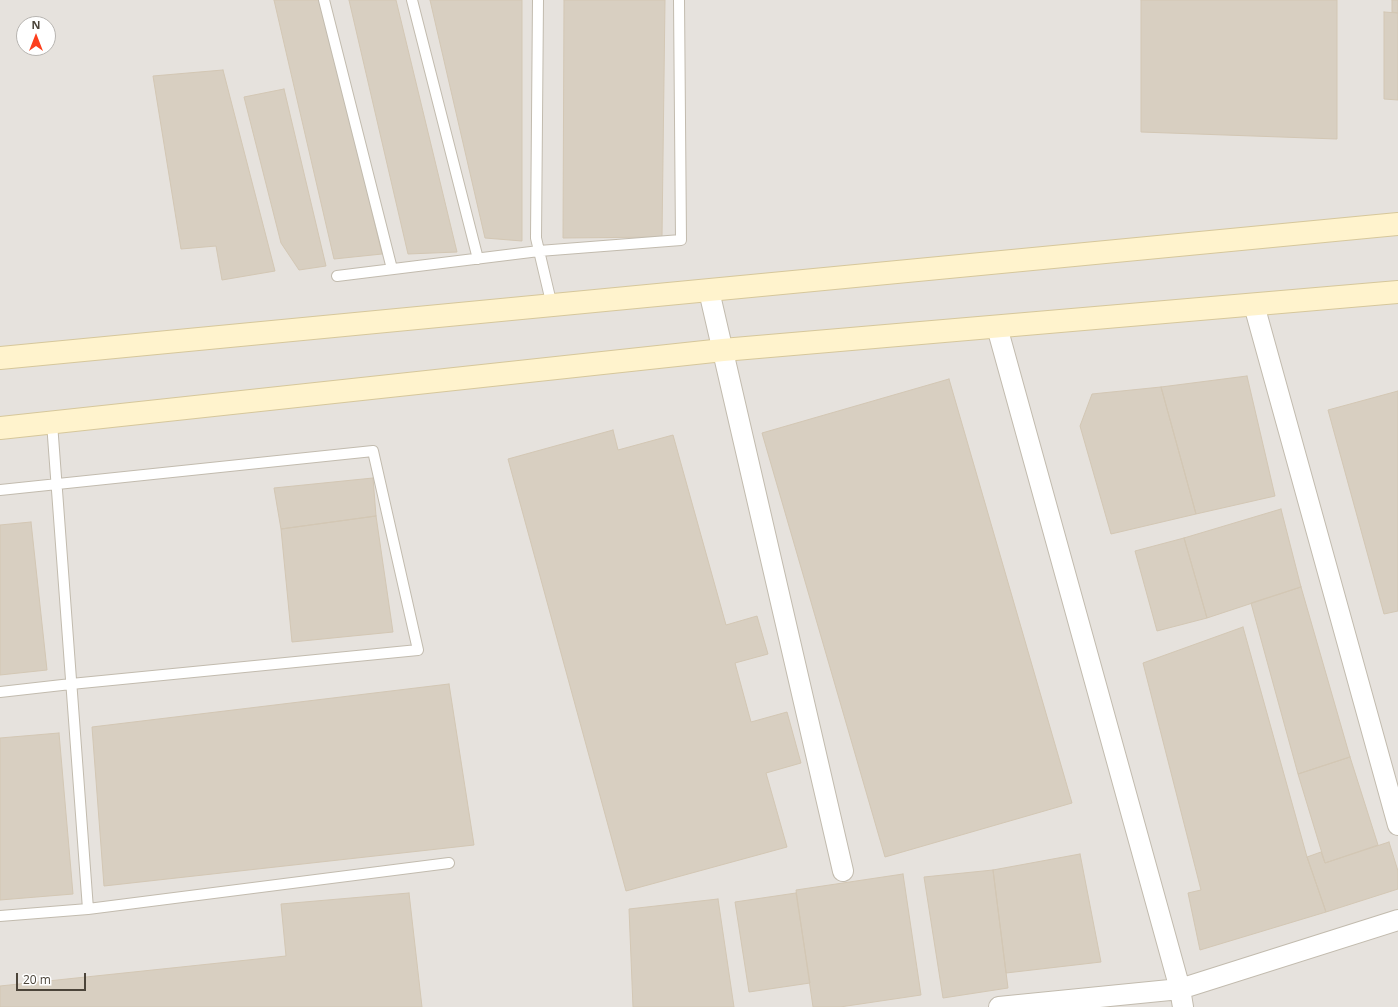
<!DOCTYPE html>
<style>
body{margin:0}
#map{position:relative;width:1398px;height:1007px;overflow:hidden;background:#f6f3ec;font-family:"Open Sans",sans-serif}
canvas{display:block}
.north{position:absolute;left:16px;top:16px;width:40px;height:40px;box-sizing:border-box;background:#fff;border:1px solid #b7b4b0;border-radius:50%;rotate:0deg;font-size:11px;font-weight:700;line-height:16px;text-align:center;color:#4b4439}
.north::after{content:'';display:block;margin:auto;width:14px;height:18px;background:#fc3f1d;clip-path:polygon(50% 0,100% 100%,50% 72%,0 100%)}
.scale{position:absolute;left:16px;top:973px;width:70px;height:18px;box-sizing:border-box;border:2px solid #4b4439;border-top:0;padding-left:5px;font-size:12px;line-height:14px;white-space:nowrap;color:#4b4439;-webkit-text-stroke:3px #fff;paint-order:stroke}
</style>
<div id="map">
<canvas width="1398" height="1007"></canvas>
<div class="north">N</div>
<div class="scale">20 m</div>
</div>
<script>
const ctx = document.querySelector('canvas').getContext('2d');
ctx.lineJoin = 'round';
function fillPath(path, color) { ctx.fillStyle = color; ctx.fill(path, 'evenodd'); }
const shape = rows => new Path2D(rows.map(r => 'M' + r).join(''));
function strokePath(path, color, width, dash) { ctx.strokeStyle = color; ctx.lineWidth = width; ctx.lineCap = dash ? 'butt' : 'round'; ctx.setLineDash(dash || []); ctx.stroke(path); }
fillPath(shape([
 [0,0,1398,0,1398,1007,0,1007],
 [24,24,48,24,48,48,24,48]
]), '#e6e2dd');
const building = shape([
 [274,0,322,0,382,254,334,259,274,0],
 [349,0,396,0,457,252,408,254,349,0],
 [430,0,522,0,522,241,485,238,430,0],
 [564,0,665,0,662,237,563,238,564,0],
 [1141,0,1337,0,1337,139,1141,132,1141,0],
 [1392,0,1398,0,1398,13,1392,12,1392,0],
 [1384,12,1398,13,1398,100,1384,99,1384,12],
 [223,70,275,271,222,280,216,246,181,249,153,76,223,70],
 [284,89,326,266,299,270,281,243,244,97,284,89],
 [1247,376,1275,496,1196,514,1161,387,1247,376],
 [949,379,1072,803,885,857,762,433,949,379],
 [1161,387,1196,514,1111,534,1080,426,1092,394,1161,387],
 [1398,391,1398,611,1384,614,1328,410,1398,391],
 [613,430,618,450,673,435,726,625,757,616,768,654,735,663,751,722,787,712,801,763,766,773,787,847,626,891,508,459,613,430],
 [373,478,376,516,281,529,274,488,373,478],
 [1281,509,1301,587,1207,618,1184,538,1281,509],
 [376,516,393,632,292,642,281,529,376,516],
 [31,522,47,670,0,675,0,525,31,522],
 [1184,538,1207,618,1157,631,1135,551,1184,538],
 [1301,587,1350,757,1298,774,1251,603,1301,587],
 [1243,627,1307,857,1326,912,1200,950,1188,893,1201,890,1143,663,1243,627],
 [449,684,474,845,104,886,92,727,449,684],
 [59,733,73,894,0,900,0,738,59,733],
 [1350,757,1378,845,1325,863,1298,774,1350,757],
 [1389,842,1398,871,1398,889,1326,912,1307,857,1321,852,1325,863,1389,842],
 [1080,854,1101,962,1006,973,993,870,1080,854],
 [993,870,1008,988,943,998,924,877,993,870],
 [903,874,921,995,840,1007,813,1007,796,890,903,874],
 [409,893,422,1007,0,1007,0,986,286,956,281,904,409,893],
 [796,893,810,983,749,992,735,902,796,893],
 [718,899,734,1007,633,1007,629,909,718,899]
]);
fillPath(building, '#d8cfc1');
strokePath(building, '#d3c7b4', 1);
const lane = shape([
 [324,0,392,269],
 [412,0,478,259],
 [538,0,536,238,552,306],
 [337,276,539,251,681,240,679,0],
 [52,423,88,909],
 [0,490,373,451,418,650,71,684,0,692],
 [0,916,88,909,449,863]
]);
const street = shape([
 [709,291,843,871],
 [1254,305,1398,825],
 [997,327,1180,989,1183,1007],
 [999,1007,1180,989,1398,920]
]);
const secondary = shape([
 [0,358,1398,224],
 [0,428,723,350,1398,292]
]);
strokePath(lane, '#c2bbae', 12);
strokePath(street, '#c2bbae', 22);
strokePath(secondary, '#d6c79b', 24);
strokePath(lane, '#fff', 10);
strokePath(street, '#fff', 20);
strokePath(secondary, '#fff3cd', 22);
</script>
